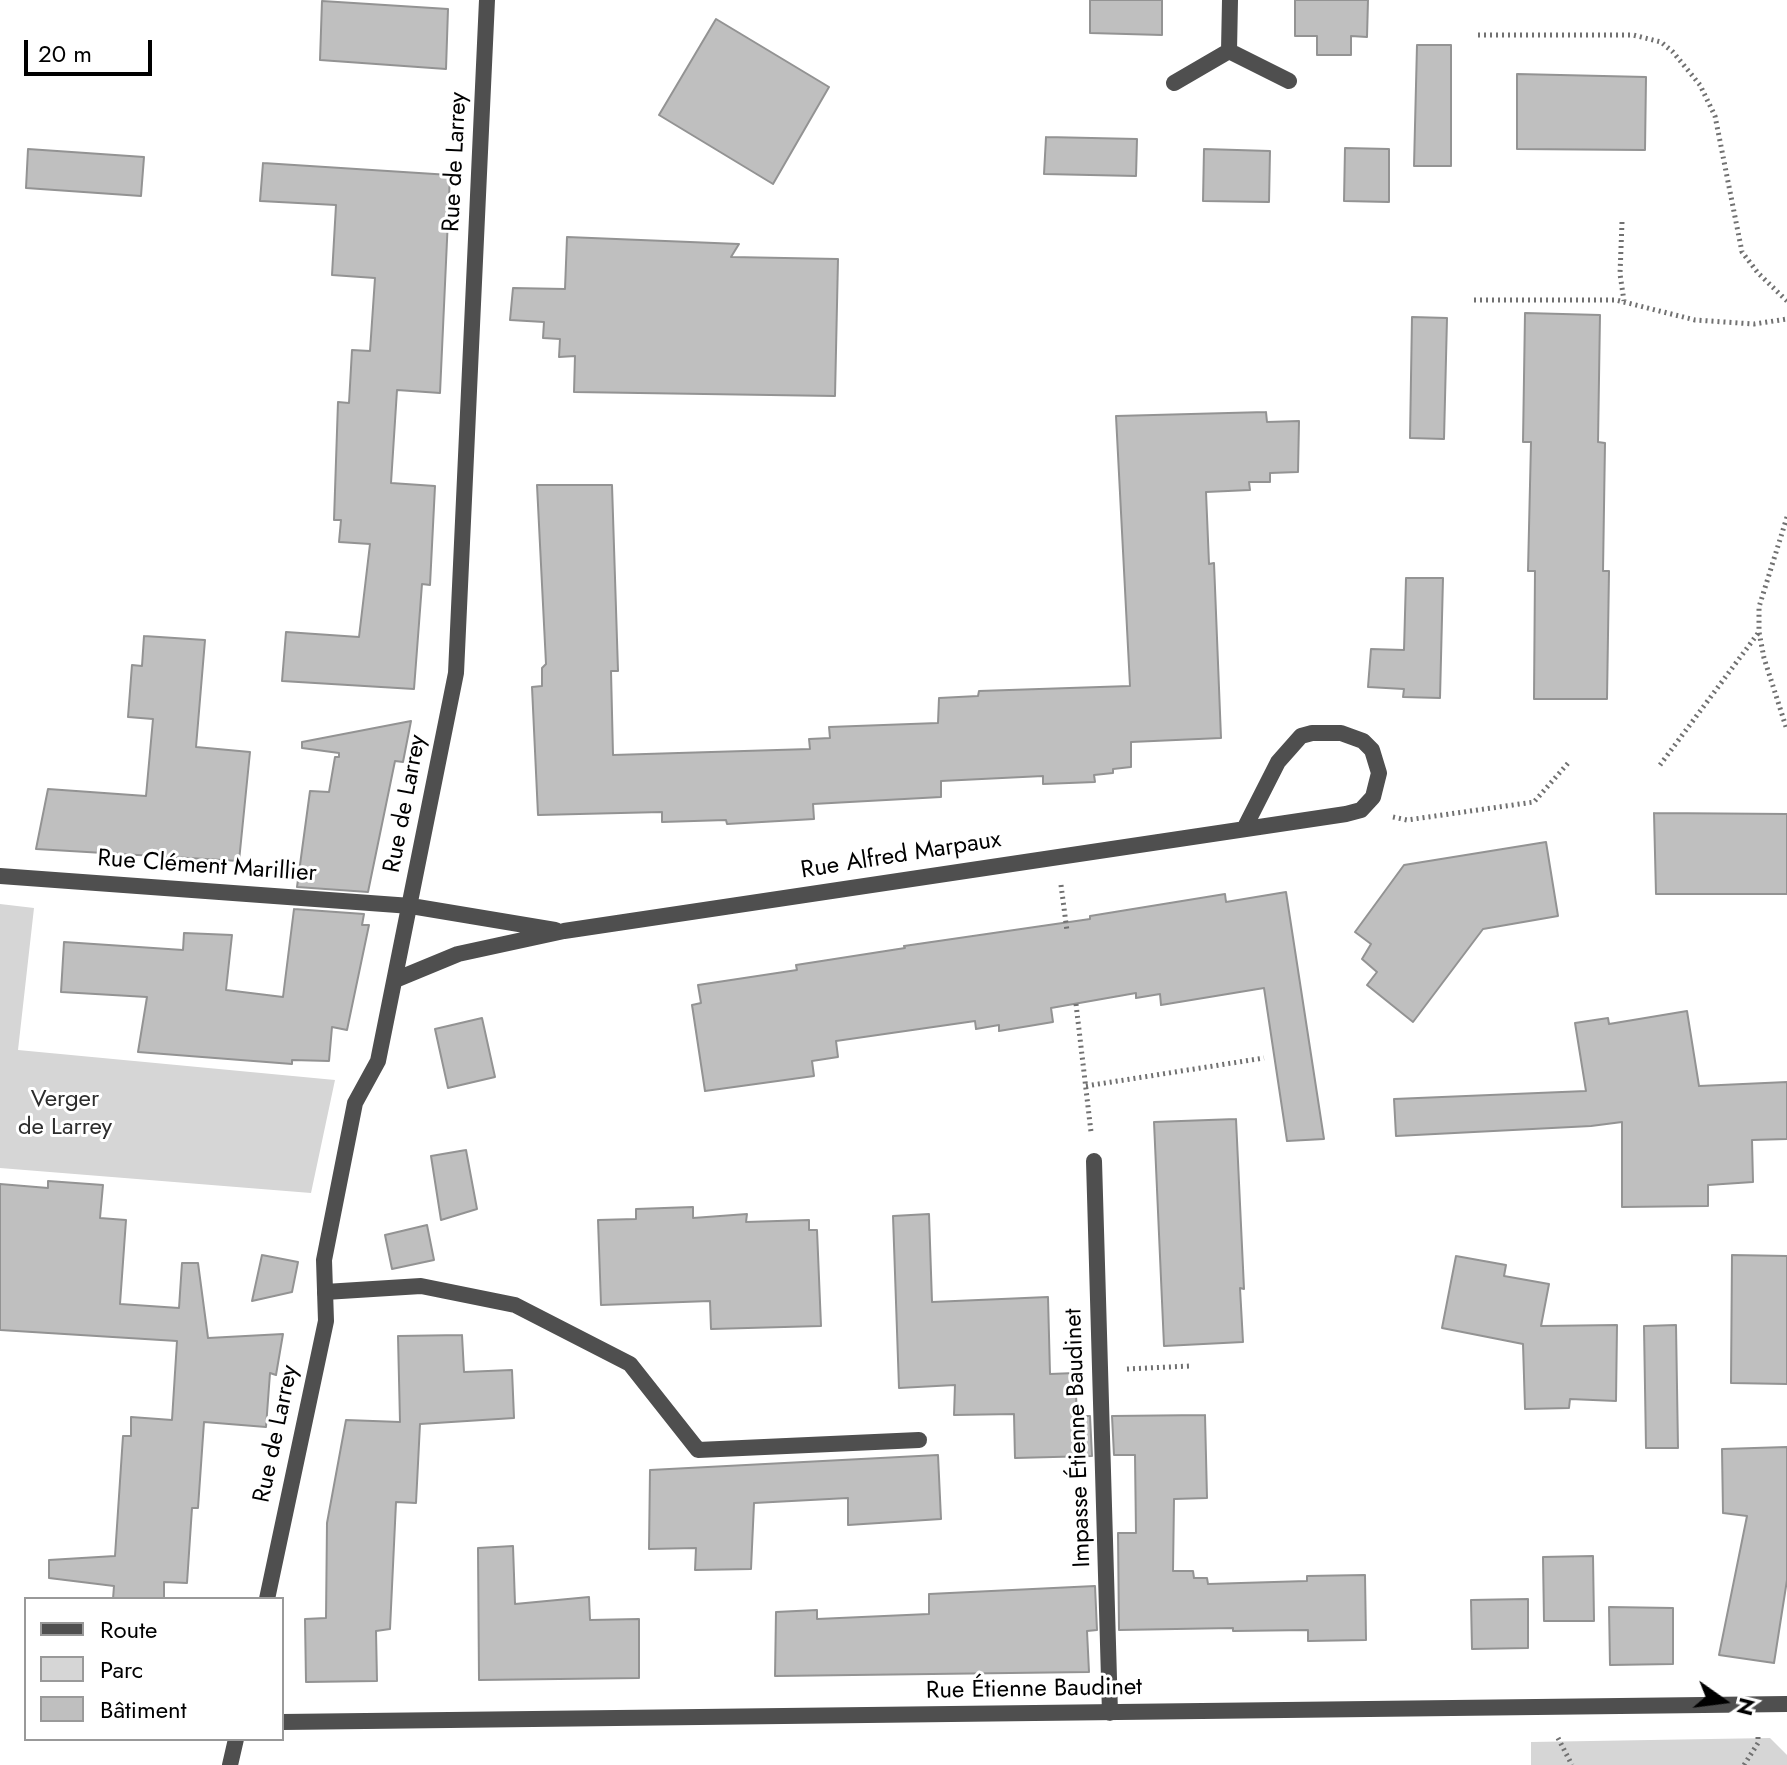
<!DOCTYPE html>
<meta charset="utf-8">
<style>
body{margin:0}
#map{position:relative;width:1787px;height:1765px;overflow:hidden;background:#fff;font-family:Jost,sans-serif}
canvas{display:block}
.legend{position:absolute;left:24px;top:1597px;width:260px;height:144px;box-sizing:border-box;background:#fff;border:2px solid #999;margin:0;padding:10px 14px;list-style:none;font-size:24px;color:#000}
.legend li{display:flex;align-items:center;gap:16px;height:40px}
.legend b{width:40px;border:2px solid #999}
.north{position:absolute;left:1683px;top:1661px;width:80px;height:80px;-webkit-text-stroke:6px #fff;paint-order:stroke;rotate:104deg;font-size:22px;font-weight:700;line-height:32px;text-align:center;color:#000}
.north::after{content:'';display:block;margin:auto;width:28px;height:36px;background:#000;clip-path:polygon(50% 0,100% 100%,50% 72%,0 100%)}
.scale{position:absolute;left:24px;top:40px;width:128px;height:36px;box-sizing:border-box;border:4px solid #000;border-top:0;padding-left:10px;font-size:24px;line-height:28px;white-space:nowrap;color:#000;-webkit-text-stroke:6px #fff;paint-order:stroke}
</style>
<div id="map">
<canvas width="1787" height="1765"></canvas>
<ul class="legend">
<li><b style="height:10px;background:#4f4f4f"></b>Route</li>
<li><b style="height:22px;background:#d6d6d6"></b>Parc</li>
<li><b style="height:22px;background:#bfbfbf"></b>Bâtiment</li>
</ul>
<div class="north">N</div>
<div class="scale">20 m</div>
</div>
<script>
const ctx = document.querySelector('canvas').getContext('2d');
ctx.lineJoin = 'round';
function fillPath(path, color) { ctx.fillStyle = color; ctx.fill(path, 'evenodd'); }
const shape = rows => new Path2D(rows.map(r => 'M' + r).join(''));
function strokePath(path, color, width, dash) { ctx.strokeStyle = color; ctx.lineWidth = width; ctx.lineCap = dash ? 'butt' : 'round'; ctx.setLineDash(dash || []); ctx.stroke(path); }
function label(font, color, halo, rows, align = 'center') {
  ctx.font = font + ' Jost,sans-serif'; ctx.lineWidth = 6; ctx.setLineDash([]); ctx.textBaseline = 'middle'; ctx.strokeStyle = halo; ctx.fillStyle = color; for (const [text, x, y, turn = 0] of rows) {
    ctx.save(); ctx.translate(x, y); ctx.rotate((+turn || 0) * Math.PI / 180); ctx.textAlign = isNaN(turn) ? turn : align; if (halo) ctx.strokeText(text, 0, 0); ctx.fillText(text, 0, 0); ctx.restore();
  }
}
fillPath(shape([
 [0,904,34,908,18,1050,335,1080,311,1193,0,1168],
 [1770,1738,1787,1755,1787,1765,1531,1765,1531,1742]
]), '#d6d6d6');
const building = shape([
 [1090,0,1162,0,1162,35,1090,33,1090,0],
 [1295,0,1368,0,1367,37,1351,36,1351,55,1317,55,1317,36,1295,36,1295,0],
 [322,1,448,9,446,69,320,60,322,1],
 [716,19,829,87,773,184,659,115,716,19],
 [1417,45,1451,45,1451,166,1414,166,1417,45],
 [1517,74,1646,77,1645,150,1517,149,1517,74],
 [1046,137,1137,139,1136,176,1044,174,1046,137],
 [1345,148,1389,149,1389,202,1344,201,1345,148],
 [28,149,144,157,141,196,26,188,28,149],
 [1204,149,1270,151,1269,202,1203,201,1204,149],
 [263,163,450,175,440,393,397,390,391,483,435,486,430,585,422,584,414,689,282,681,286,632,359,637,370,544,339,542,341,520,334,520,338,402,349,403,352,350,370,351,375,278,332,275,336,205,260,201,263,163],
 [567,237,739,244,731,257,838,259,835,396,574,392,575,356,559,357,560,339,543,338,544,322,510,320,513,288,565,289,567,237],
 [1525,313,1600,315,1598,442,1605,443,1603,571,1609,571,1607,699,1534,699,1535,571,1528,571,1531,442,1523,442,1525,313],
 [1412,317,1447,318,1444,439,1410,438,1412,317],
 [1266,412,1267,422,1299,421,1298,472,1270,473,1270,482,1249,482,1250,490,1206,492,1209,564,1214,563,1221,738,1131,742,1131,767,1113,769,1113,773,1094,775,1095,782,1043,784,1043,776,941,781,941,797,813,804,814,819,727,824,726,820,662,822,662,812,538,815,532,687,542,686,542,668,546,664,537,485,612,485,618,671,611,671,613,755,810,749,809,739,830,738,829,727,938,723,939,698,978,696,979,691,1130,686,1116,416,1266,412],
 [1406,578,1443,578,1440,698,1403,697,1404,689,1368,687,1371,649,1404,650,1406,578],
 [144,636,205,640,196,747,250,752,239,861,36,849,48,789,146,796,153,719,128,717,132,665,142,666,144,636],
 [411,721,403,762,395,761,368,892,297,887,310,791,329,792,335,757,339,757,339,753,302,748,302,742,411,721],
 [1654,813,1787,814,1787,894,1656,894,1654,813],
 [1546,842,1558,916,1483,929,1413,1022,1367,985,1377,972,1362,959,1371,944,1355,932,1404,865,1546,842],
 [1286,892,1324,1139,1287,1141,1264,988,1161,1005,1160,994,1136,998,1136,993,1051,1008,1053,1022,999,1031,999,1025,976,1029,975,1021,836,1041,838,1057,812,1061,814,1076,705,1091,692,1005,701,1003,698,985,797,970,796,965,905,948,904,946,1090,919,1090,916,1225,894,1226,902,1286,892],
 [294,909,364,914,362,925,369,925,347,1030,332,1027,329,1061,292,1060,292,1064,138,1052,147,997,61,992,64,942,183,950,184,933,232,935,226,990,283,997,294,909],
 [1687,1011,1699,1086,1787,1082,1787,1139,1752,1140,1753,1182,1708,1185,1708,1206,1622,1207,1622,1122,1591,1126,1396,1136,1394,1099,1586,1091,1575,1023,1608,1018,1609,1024,1687,1011],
 [482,1018,495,1077,448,1088,435,1029,482,1018],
 [1236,1119,1244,1289,1240,1288,1243,1342,1164,1346,1154,1122,1236,1119],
 [466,1150,477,1209,441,1220,431,1156,466,1150],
 [48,1181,103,1185,100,1218,126,1220,120,1304,179,1308,182,1263,198,1263,208,1338,283,1334,276,1375,270,1373,266,1427,204,1422,198,1508,192,1508,187,1583,164,1582,164,1599,113,1599,114,1586,49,1578,49,1560,115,1556,123,1436,131,1436,131,1417,172,1420,177,1341,0,1330,0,1184,48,1188,48,1181],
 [693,1207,693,1218,747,1214,746,1222,809,1220,809,1230,817,1230,821,1326,711,1329,710,1301,601,1305,598,1220,636,1219,636,1209,693,1207],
 [929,1214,932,1302,1048,1297,1050,1374,1075,1373,1077,1416,1090,1416,1092,1456,1015,1458,1014,1414,954,1415,955,1385,899,1388,893,1216,929,1214],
 [427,1225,434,1260,392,1269,385,1235,427,1225],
 [262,1255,298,1262,292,1292,252,1301,262,1255],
 [1732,1255,1787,1256,1787,1384,1731,1383,1732,1255],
 [1456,1256,1506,1265,1504,1276,1549,1284,1541,1326,1617,1325,1616,1401,1570,1399,1569,1408,1525,1409,1523,1344,1442,1328,1456,1256],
 [1676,1325,1678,1448,1646,1448,1644,1326,1676,1325],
 [462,1335,464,1372,512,1370,514,1418,420,1424,416,1503,396,1502,390,1629,376,1631,377,1681,306,1682,305,1619,326,1618,327,1523,346,1420,400,1422,398,1336,462,1335],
 [1205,1415,1207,1498,1174,1499,1173,1571,1193,1571,1194,1578,1207,1578,1208,1584,1307,1581,1307,1576,1365,1575,1366,1640,1308,1641,1308,1630,1233,1631,1233,1628,1119,1630,1118,1533,1136,1533,1135,1455,1114,1455,1112,1416,1205,1415],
 [1787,1447,1787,1580,1774,1663,1719,1655,1747,1516,1723,1513,1722,1449,1787,1447],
 [938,1455,941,1519,848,1525,848,1498,754,1503,751,1569,695,1570,696,1548,649,1549,650,1470,938,1455],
 [513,1546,515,1604,589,1597,590,1620,639,1619,639,1678,479,1680,478,1548,513,1546],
 [1593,1556,1594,1621,1544,1621,1543,1557,1593,1556],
 [1095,1586,1097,1630,1087,1631,1089,1672,775,1676,776,1612,817,1610,817,1619,929,1614,929,1594,1095,1586],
 [1528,1599,1528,1648,1472,1649,1471,1600,1528,1599],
 [1609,1607,1673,1608,1673,1664,1610,1665,1609,1607]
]);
fillPath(building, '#bfbfbf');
strokePath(building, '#939393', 2);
strokePath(shape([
 [1478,35,1633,35,1661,42,1673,52,1700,85,1715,116,1742,252,1758,273,1787,301],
 [1622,222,1620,274,1624,301],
 [1474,300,1616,300,1695,320,1754,324,1787,319],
 [1787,517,1759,607,1759,632,1764,658,1787,730],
 [1660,765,1759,632],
 [1393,817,1407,820,1534,802,1569,762],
 [1061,885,1067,931],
 [1076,1004,1091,1132],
 [1086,1086,1264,1058],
 [1127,1369,1190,1366],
 [1558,1738,1572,1765],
 [1744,1765,1758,1743,1758,1734]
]), '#717171', 5, [2, 4]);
strokePath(shape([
 [325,1292,421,1286,515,1305,630,1364,698,1450,919,1440]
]), '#4f4f4f', 16);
strokePath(shape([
 [1229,51,1289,81],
 [1229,51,1230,0],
 [1174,83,1229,51],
 [0,876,411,906,555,930],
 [395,980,458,954,564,931,1346,814,1361,810,1373,797,1379,773,1372,750,1363,741,1341,733,1312,733,1301,736,1278,762,1245,827],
 [1094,1161,1110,1713],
 [267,1599,326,1321,324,1260,355,1103,378,1061,456,673,487,0],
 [282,1722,1787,1704],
 [230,1765,236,1739]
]), '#4f4f4f', 16);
label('24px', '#000', '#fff', [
 ["Rue de Larrey",456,162,-87],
 ["Rue de Larrey",406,804,-79],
 ["Rue Alfred Marpaux",901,856,-9],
 ["Rue Clément Marillier",207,867,4],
 ["Rue de Larrey",277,1434,-78],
 ["Impasse Étienne Baudinet",1079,1438,-92],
 ["Rue Étienne Baudinet",1034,1690,-1]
]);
label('24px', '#2d2d2d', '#fff', [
 ["Verger",65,1100],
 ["de Larrey",65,1128]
]);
</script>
